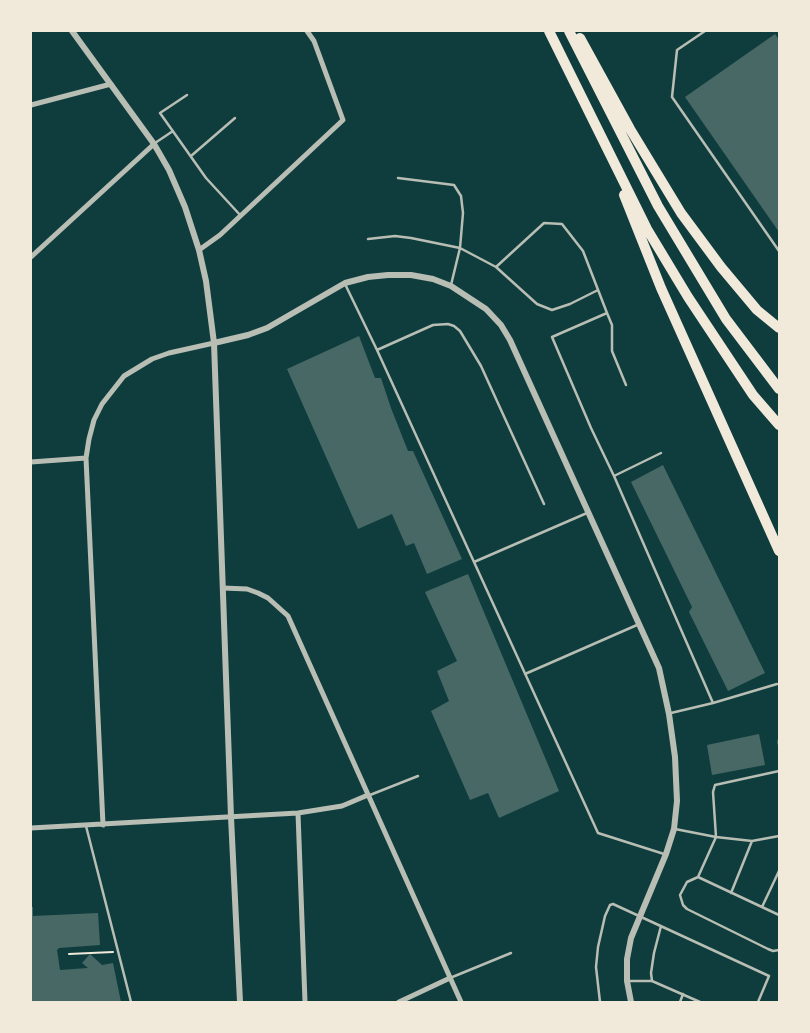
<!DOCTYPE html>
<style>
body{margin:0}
#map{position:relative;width:810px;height:1033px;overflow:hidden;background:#0f3d3e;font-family:"IBM Plex Serif",serif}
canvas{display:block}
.frame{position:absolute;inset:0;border:32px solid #f1e9da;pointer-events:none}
</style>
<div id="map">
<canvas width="810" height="1033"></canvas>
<div class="frame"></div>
</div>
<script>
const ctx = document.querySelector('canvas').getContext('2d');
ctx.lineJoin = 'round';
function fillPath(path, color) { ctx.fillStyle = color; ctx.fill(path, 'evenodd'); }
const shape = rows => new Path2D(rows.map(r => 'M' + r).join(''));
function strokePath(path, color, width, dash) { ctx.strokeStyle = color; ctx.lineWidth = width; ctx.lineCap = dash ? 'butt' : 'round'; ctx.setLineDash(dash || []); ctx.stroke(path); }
fillPath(shape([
 [775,34,779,40,779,232,685,97],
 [359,336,375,378,381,378,391,408,408,451,413,451,462,559,427,574,414,543,406,546,392,514,358,529,287,369],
 [663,465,765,673,728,691,689,612,692,607,631,482],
 [468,574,559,791,499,818,488,793,470,800,431,711,449,701,437,671,457,661,425,592],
 [759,734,765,765,712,775,707,745],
 [31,907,33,907,33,916,98,913,100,945,59,948,57,950,60,970,88,968,82,963,90,954,102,965,113,963,121,1002,31,1002]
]), '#486865');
strokePath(shape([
 [69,954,113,952]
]), '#f1e9da', 2);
strokePath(shape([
 [705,31,677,50,672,97,779,251],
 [187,95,160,113,206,178,241,216],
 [155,143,173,131],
 [191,156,235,118],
 [368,239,395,236,411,238,460,248,463,213,461,196,454,185,398,178],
 [496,267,544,223,562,224,583,251,607,313,552,337,591,428,614,476,713,703],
 [345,284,377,350,598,833,664,854],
 [451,285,460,248,496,267,537,304,552,310,570,304,598,290],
 [607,313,612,325,612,351,626,385],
 [377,350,433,325,448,324,454,326,460,331,481,366,544,504],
 [614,476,661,453],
 [474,562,587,513],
 [525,674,637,625],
 [671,713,713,703,777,684],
 [779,740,779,744],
 [779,771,715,785,713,792,716,837,698,877,779,915],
 [370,795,418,776],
 [86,826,131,1002],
 [675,829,716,837,752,841,779,836],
 [698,877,687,882,680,895,683,905,687,909,768,949,773,951,779,950],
 [731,893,752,841],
 [762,907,779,871],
 [450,978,511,953],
 [629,981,652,981,700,1002],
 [652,981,651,973,654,953,661,926],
 [600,1002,596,967,598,947,605,916,610,905,613,904,769,976,758,1002],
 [680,1002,683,994]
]), '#b8beb3', 2.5);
strokePath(shape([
 [31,105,111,84],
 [199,250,220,235,343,120,314,41,307,31],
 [31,257,154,144],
 [31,462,86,458],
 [223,588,247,589,258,593,268,598,288,616,461,1002],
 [298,813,305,1002],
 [103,825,86,458,89,439,94,420,102,404,124,376,152,359,169,353,214,343],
 [31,828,298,813,342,806,368,795],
 [399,1002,450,978]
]), '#b8beb3', 5);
strokePath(shape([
 [72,31,154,144,169,170,185,207,199,250,206,281,214,343,231,817,240,1002],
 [214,343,248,335,267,328,345,283,368,277,388,275,411,275,433,279,451,286,486,309,501,325,510,340,659,668,669,714,675,757,677,801,674,829,666,854,631,938,627,959,627,981,631,1002]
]), '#b8beb3', 6);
strokePath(shape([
 [549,31,647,229,688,297,753,395,779,425],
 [569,31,658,206,726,319,779,389],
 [580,38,630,129,681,213,721,267,757,310,779,328],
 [624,195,661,288,779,551]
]), '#f1e9da', 10);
</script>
